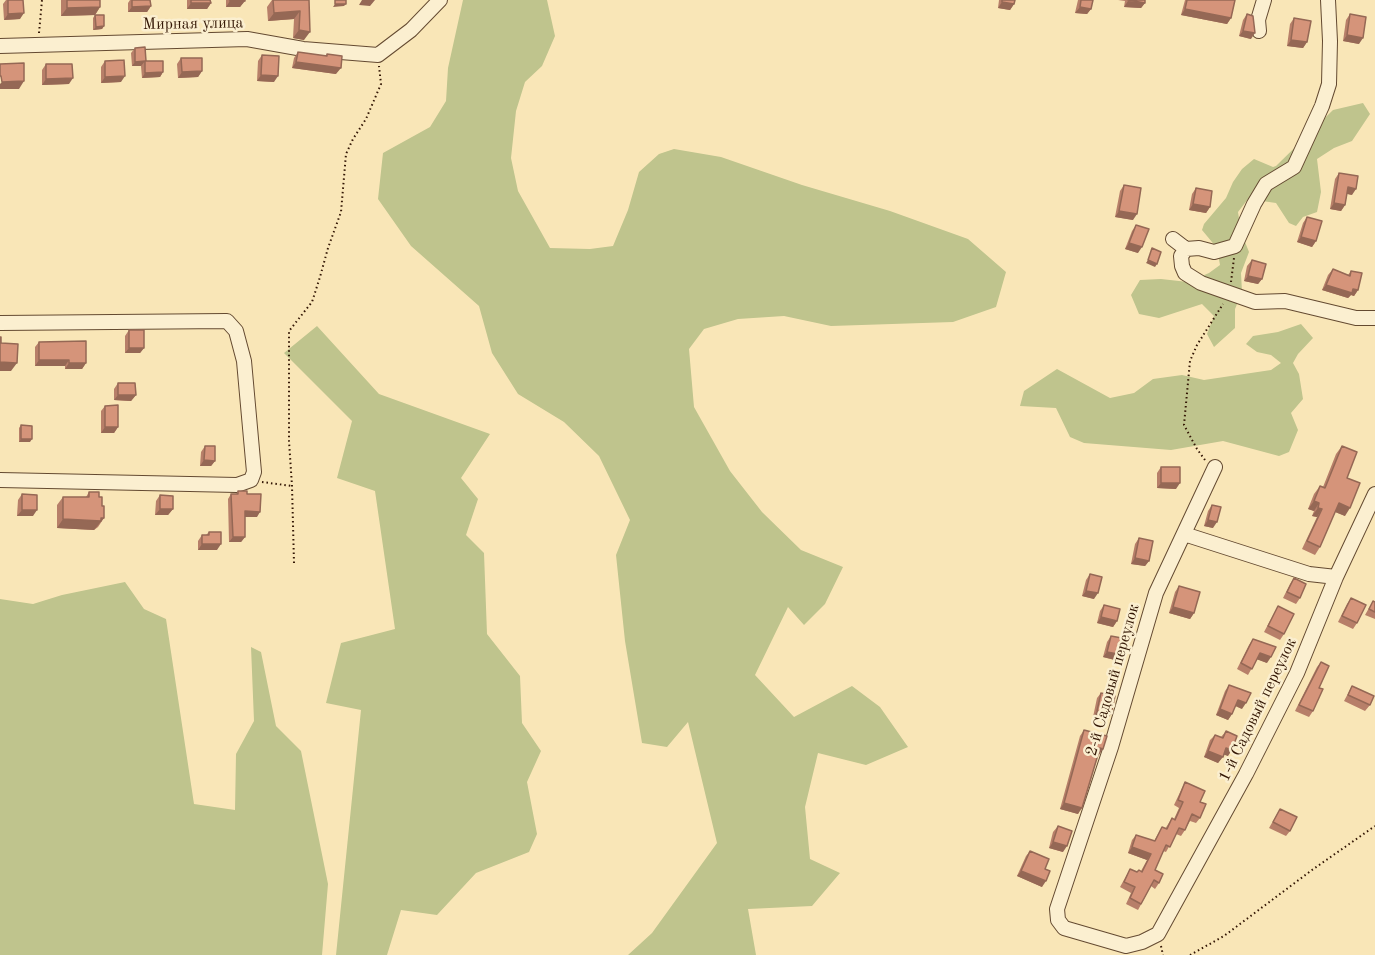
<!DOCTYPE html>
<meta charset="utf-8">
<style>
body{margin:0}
canvas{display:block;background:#f9e6b7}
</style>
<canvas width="1375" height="955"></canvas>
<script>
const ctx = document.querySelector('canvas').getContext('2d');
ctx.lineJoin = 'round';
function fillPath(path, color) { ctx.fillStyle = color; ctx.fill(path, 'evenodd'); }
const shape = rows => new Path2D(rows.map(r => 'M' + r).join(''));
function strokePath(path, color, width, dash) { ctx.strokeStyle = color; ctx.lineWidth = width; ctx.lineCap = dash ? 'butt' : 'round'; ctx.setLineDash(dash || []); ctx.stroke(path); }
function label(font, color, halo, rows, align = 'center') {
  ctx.font = font + ' "Old Standard TT",serif'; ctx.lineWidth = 5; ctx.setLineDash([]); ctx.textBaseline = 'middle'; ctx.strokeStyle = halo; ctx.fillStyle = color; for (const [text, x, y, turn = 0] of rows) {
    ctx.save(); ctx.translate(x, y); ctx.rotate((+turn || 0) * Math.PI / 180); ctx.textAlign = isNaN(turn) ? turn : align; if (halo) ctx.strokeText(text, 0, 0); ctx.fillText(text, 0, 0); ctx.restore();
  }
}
fillPath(shape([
 [463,0,547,0,555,36,542,66,525,82,516,111,511,158,518,191,550,248,590,249,613,246,628,210,639,172,659,154,674,149,721,157,802,185,890,211,968,239,1006,272,996,307,953,322,831,326,784,316,738,319,704,329,689,349,694,407,730,471,762,512,801,550,843,567,825,604,804,625,788,607,755,675,794,717,852,686,880,707,908,747,866,765,818,753,805,807,810,859,840,873,812,906,748,909,756,955,628,955,652,933,717,843,688,722,667,747,642,743,625,641,616,555,630,520,599,456,564,422,518,394,492,353,479,306,411,246,378,199,383,153,430,127,446,101,448,68],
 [1363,103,1370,114,1352,141,1334,148,1317,159,1321,192,1317,212,1303,217,1296,226,1289,223,1276,203,1248,199,1238,212,1241,232,1249,252,1241,273,1242,292,1235,309,1235,328,1214,347,1207,334,1214,316,1202,304,1159,318,1139,314,1131,295,1140,280,1161,279,1188,282,1209,273,1220,265,1217,248,1202,230,1204,224,1226,198,1233,182,1242,169,1254,159,1273,167,1276,166,1333,110],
 [1301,324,1313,338,1298,354,1293,363,1299,374,1303,399,1291,413,1298,430,1289,452,1279,456,1223,441,1171,450,1084,443,1070,437,1056,408,1020,406,1024,391,1057,369,1110,398,1134,393,1153,379,1182,375,1204,380,1271,370,1281,363,1271,355,1257,352,1246,344,1253,336,1278,332],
 [317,326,379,394,490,434,461,478,478,499,466,535,484,553,487,634,520,676,522,723,541,751,527,782,537,834,529,852,476,873,437,915,401,910,387,955,336,955,361,710,326,703,341,643,395,629,375,491,337,478,352,421,284,353],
 [125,582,144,609,166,619,194,804,235,810,236,754,254,721,251,647,261,652,276,726,301,751,328,884,322,955,0,955,0,599,33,604,62,595]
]), '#bfc48d');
const minor = shape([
 [1259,31,1258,20,1264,0],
 [0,46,247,39,303,49,378,55,411,30,440,0],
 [1173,239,1186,249,1181,256,1182,266,1185,273,1201,283,1255,302,1285,301,1356,318,1375,318],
 [1186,249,1199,248,1214,252,1235,246,1254,204,1266,184,1294,167,1322,106,1329,84,1330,41,1328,0],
 [0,323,227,321,236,331,244,361,254,472,251,480,237,485,0,480],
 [1215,467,1156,593,1111,747,1057,909,1058,920,1064,928,1126,946,1142,942,1158,934,1246,774,1297,673,1336,577,1375,494],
 [1184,534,1309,574,1336,577]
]);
strokePath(minor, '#644a31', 16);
strokePath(shape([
 [39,33,42,0],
 [1231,282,1234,258],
 [1205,460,1197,449,1184,425,1190,361,1197,345,1223,304],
 [262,482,292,486],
 [294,563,292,486,289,441,289,331,312,302,320,277,328,248,341,212,346,154,353,139,366,119,381,84,379,66],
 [1161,946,1163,955],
 [1190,955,1224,936,1312,870,1375,826]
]), '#331604', 2, [1.5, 3]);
strokePath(minor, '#fbefd0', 14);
fillPath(shape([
 [6,0,23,0,20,19,4,20,3,4],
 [61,0,100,0,100,7,95,15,61,16],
 [130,0,150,0,151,6,147,12,128,12,128,3],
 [187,0,210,0,211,3,207,9,187,9],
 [226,0,245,0,240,7,226,7],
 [272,0,309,0,304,40,293,38,294,19,268,21,267,7],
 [999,0,1015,0,1014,4,1010,10,998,8],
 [1078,0,1093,0,1091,9,1087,14,1075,13],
 [1118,0,1145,0,1145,3,1141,8,1124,7,1125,1],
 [1185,0,1235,0,1231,18,1227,24,1181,15],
 [1247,14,1251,39,1239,36,1243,20],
 [1350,14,1359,44,1343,41,1346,20],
 [95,15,104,26,102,29,93,30,93,18],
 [1294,18,1307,42,1303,48,1287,46,1290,24],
 [135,48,146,61,163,72,160,77,142,78,141,66,132,66,131,53],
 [298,52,325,56,327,54,336,74,292,68,294,58],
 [262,55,274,82,257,81,258,61],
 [181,58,202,71,198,77,178,78,177,64],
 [105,61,121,82,101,83,101,67],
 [46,64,69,84,42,85,42,70],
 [1339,173,1352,195,1347,194,1345,205,1341,211,1330,209,1335,179],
 [1124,185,1133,220,1115,217,1120,191],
 [1196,188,1210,207,1206,213,1189,210,1192,194],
 [1307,217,1316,241,1312,247,1297,242,1303,223],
 [1136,225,1138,253,1125,249,1132,231],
 [1252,260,1262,279,1258,284,1244,281,1247,266],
 [1333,269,1348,275,1351,271,1358,290,1354,296,1351,295,1348,298,1322,290,1328,275],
 [129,330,144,348,140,353,125,353,125,336],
 [39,342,86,363,82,369,65,369,65,366,35,366,35,347],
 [118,383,136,395,131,401,114,400,114,389],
 [105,406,118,427,114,433,101,433,101,411],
 [21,425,30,442,19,442,19,428],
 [205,446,215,461,211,466,200,466,201,452],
 [1342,446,1347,478,1345,516,1335,512,1320,547,1315,555,1302,549,1317,517,1312,516,1314,511,1308,509,1314,494,1320,486,1323,487,1336,454],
 [1161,467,1176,489,1157,488,1157,473],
 [238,491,247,494,257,517,245,517,245,537,241,542,229,542,228,499,231,494,236,494],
 [89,492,99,497,102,506,104,518,98,527,94,530,57,528,57,505,63,497,86,497],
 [22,494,33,516,17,516,18,500],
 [160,495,173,509,168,515,155,515,156,501],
 [1212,505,1213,528,1204,526,1208,511],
 [209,532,217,550,198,550,198,541,202,535,206,535],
 [1139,538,1149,561,1145,566,1131,564,1135,544],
 [1090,574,1094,599,1082,596,1086,580],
 [1294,578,1300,598,1296,604,1283,598,1290,584],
 [1179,586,1194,613,1190,619,1169,613,1175,592],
 [1351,598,1357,623,1353,629,1338,622,1347,604],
 [1373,601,1375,602,1375,619,1365,615],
 [1104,605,1117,621,1113,627,1097,623,1100,611],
 [1278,606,1284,634,1280,640,1264,632],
 [1111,636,1123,655,1119,661,1103,657,1107,642],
 [1253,639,1267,663,1257,659,1248,675,1237,669,1249,645],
 [1321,662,1319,688,1313,711,1309,717,1295,711,1317,667],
 [1229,685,1242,709,1235,706,1232,714,1228,720,1216,715,1225,691],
 [1352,686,1370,705,1365,711,1344,701],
 [1101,693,1107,720,1093,717,1097,698],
 [1084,730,1099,755,1098,754,1078,814,1060,809,1080,736],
 [1226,731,1228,756,1224,754,1218,763,1204,757,1210,740,1215,735,1221,737],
 [1185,782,1200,802,1200,818,1196,823,1190,821,1185,830,1181,836,1176,834,1166,852,1163,851,1155,870,1159,883,1155,889,1151,886,1138,910,1126,904,1131,893,1120,887,1130,869,1137,872,1141,871,1147,860,1128,853,1132,840,1136,835,1154,841,1162,827,1165,829,1172,818,1174,819,1179,808,1174,805,1182,788],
 [1280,809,1290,831,1286,836,1269,828],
 [1058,826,1063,852,1049,848,1053,832],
 [1030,851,1045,869,1042,887,1017,876,1026,856]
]), '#b77f69');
fillPath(shape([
 [362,0,375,0,370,6,359,5],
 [230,1,245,1,240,7,226,7],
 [1128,1,1145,3,1141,8,1124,7],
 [1002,2,1014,4,1010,10,998,8],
 [191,3,211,3,207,9,187,9],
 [335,4,346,4,344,6,333,7],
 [151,6,147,12,128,12,132,7],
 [100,7,95,15,61,16,67,8],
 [1080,7,1091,9,1087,14,1075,13],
 [1185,9,1231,18,1227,24,1181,15],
 [300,11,294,19,268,21,274,13],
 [24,13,20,19,4,20,8,14],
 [104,26,102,29,93,30,96,27],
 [299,30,310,32,304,40,293,38],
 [1243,31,1255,33,1251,39,1239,36],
 [1347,35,1363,38,1359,44,1343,41],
 [1291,40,1307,42,1303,48,1287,46],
 [145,61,141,66,132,66,135,62],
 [296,62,341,68,336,74,292,68],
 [202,71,198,77,178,78,182,72],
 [163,72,160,77,142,78,145,73],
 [261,75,278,76,274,82,257,81],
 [125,76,121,82,101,83,105,77],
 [73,78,69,84,42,85,46,79],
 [24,81,19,89,0,89,0,84,2,82],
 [1348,187,1356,189,1352,195,1344,193],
 [1334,203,1345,205,1341,211,1330,209],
 [1193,204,1210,207,1206,213,1189,210],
 [1119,211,1137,214,1133,220,1115,217],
 [1301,237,1316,241,1312,247,1297,242],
 [1129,243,1142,247,1138,253,1125,249],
 [1148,260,1157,264,1155,267,1146,263],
 [1248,276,1262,279,1258,284,1244,281],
 [1326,285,1358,290,1354,296,1351,295,1348,298,1322,290],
 [129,348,144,348,140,353,125,353],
 [39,360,69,360,65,366,35,366],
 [0,362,17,363,11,371,0,371],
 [69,363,86,363,82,369,65,369],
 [118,395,136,395,131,401,114,400],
 [105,427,118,427,114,433,101,433],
 [21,439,32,439,30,442,19,442],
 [204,460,215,461,211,466,200,466],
 [1161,483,1180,483,1176,489,1157,488],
 [1314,501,1319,503,1314,511,1308,509],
 [1339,503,1350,508,1345,516,1333,511],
 [1318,508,1322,509,1317,517,1312,516],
 [160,509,173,509,168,515,155,515],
 [22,510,37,510,33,516,17,516],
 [245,511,260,512,257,517,241,517],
 [104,518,94,530,57,528,63,519],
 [1208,520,1217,522,1213,528,1204,526],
 [233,537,245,537,241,542,229,542],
 [202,544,221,544,217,550,198,550],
 [1135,558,1149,561,1145,566,1131,564],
 [1086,591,1098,593,1094,599,1082,596],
 [1173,607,1194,613,1190,619,1169,613],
 [1101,617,1117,621,1113,627,1097,623],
 [1107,652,1123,655,1119,661,1103,657],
 [1260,653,1271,657,1267,663,1256,659],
 [1238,700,1246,703,1242,709,1234,705],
 [1220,709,1232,714,1228,720,1216,715],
 [1097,711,1111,714,1107,720,1093,717],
 [1100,748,1103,749,1099,755,1096,754],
 [1226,748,1232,750,1228,756,1222,754],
 [1208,751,1223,757,1218,763,1204,757],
 [1064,803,1082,808,1078,814,1060,809],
 [1053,842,1067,846,1063,852,1049,848],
 [1132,847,1151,854,1147,860,1128,853],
 [1021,871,1046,881,1042,887,1017,876]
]), '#956855');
const building = shape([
 [8,0,23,0,24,13,8,14,8,0],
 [67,0,100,0,100,7,67,8,67,0],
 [132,0,150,0,151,6,132,7,132,0],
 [191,0,210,0,211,3,191,3,191,0],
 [230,0,245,0,245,1,230,1,230,0],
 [273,0,309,0,310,32,299,30,300,11,274,13,273,0],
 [335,0,346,0,346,4,335,4,335,0],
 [1002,0,1015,0,1014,4,1002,2,1002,0],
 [1081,0,1093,0,1091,9,1080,7,1081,0],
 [1128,0,1145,0,1145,3,1128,0],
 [1187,0,1235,0,1231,18,1185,9,1187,0],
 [1247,14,1253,16,1255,33,1243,31,1247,14],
 [1350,14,1366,17,1363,38,1347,35,1350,14],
 [95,15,104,15,104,26,96,27,95,15],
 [1294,18,1311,21,1307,42,1291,40,1294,18],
 [145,47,146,61,163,61,163,72,145,73,145,61,135,62,135,48,145,47],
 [298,52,327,56,327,54,342,56,341,68,296,62,298,52],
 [262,55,279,56,278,76,261,75,262,55],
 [181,58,202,58,202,71,182,72,181,58],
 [124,60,125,76,105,77,105,61,124,60],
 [24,63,24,81,2,82,1,76,0,76,0,64,24,63],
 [46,64,72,64,73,78,46,79,46,64],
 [1339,173,1358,176,1356,189,1348,187,1345,205,1334,203,1339,173],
 [1124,185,1141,188,1137,214,1119,211,1124,185],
 [1196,188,1212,191,1210,207,1193,204,1196,188],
 [1307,217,1322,221,1316,241,1301,237,1307,217],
 [1136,225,1149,229,1142,247,1129,243,1136,225],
 [1152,248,1161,252,1157,264,1148,260,1152,248],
 [1252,260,1266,264,1262,279,1248,276,1252,260],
 [1333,269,1350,276,1351,271,1362,273,1358,290,1353,289,1352,293,1326,285,1333,269],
 [129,330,144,330,144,348,129,348,129,330],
 [0,337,1,337,1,343,18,344,17,363,0,362,0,337],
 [86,341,86,363,69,363,69,360,39,360,39,342,86,341],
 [118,383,135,383,136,395,118,395,118,383],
 [118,405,118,427,105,427,105,406,118,405],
 [21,425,32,426,32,439,21,439,21,425],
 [205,446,215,446,215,461,204,460,205,446],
 [1342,446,1357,452,1347,478,1360,483,1350,508,1339,503,1320,547,1307,541,1322,509,1318,508,1319,503,1314,501,1320,486,1325,488,1342,446],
 [1161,467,1180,467,1180,483,1161,483,1161,467],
 [238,491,247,491,247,494,261,494,260,512,245,511,245,537,233,537,231,494,238,494,238,491],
 [89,492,99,492,99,497,102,497,102,506,104,506,104,518,101,518,101,521,63,519,63,497,89,497,89,492],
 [22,494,37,495,37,510,22,510,22,494],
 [160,495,173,496,173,509,160,509,160,495],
 [1212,505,1221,507,1217,522,1208,520,1212,505],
 [209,532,221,532,221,544,202,544,202,535,209,535,209,532],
 [1139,538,1153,541,1149,561,1135,558,1139,538],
 [1090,574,1102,577,1098,593,1086,591,1090,574],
 [1294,578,1306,584,1300,598,1287,592,1294,578],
 [1179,586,1200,592,1194,613,1173,607,1179,586],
 [1351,598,1366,605,1357,623,1342,616,1351,598],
 [1373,601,1375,602,1375,612,1369,609,1373,601],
 [1104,605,1120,609,1117,621,1101,617,1104,605],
 [1278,606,1294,614,1284,634,1268,626,1278,606],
 [1111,636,1127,639,1123,655,1107,652,1111,636],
 [1253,639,1276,647,1271,657,1260,653,1252,669,1241,663,1253,639],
 [1321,662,1329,666,1319,688,1323,689,1313,711,1299,705,1321,662],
 [1229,685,1251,693,1246,703,1238,700,1232,714,1220,709,1229,685],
 [1352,686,1374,696,1370,705,1348,695,1352,686],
 [1101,693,1115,696,1111,714,1097,711,1101,693],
 [1084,730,1107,736,1103,749,1100,748,1082,808,1064,803,1084,730],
 [1226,731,1237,736,1232,750,1226,748,1223,757,1208,751,1215,735,1223,738,1226,731],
 [1185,782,1205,791,1200,802,1206,804,1200,818,1192,814,1185,830,1179,828,1170,847,1166,845,1155,870,1163,874,1159,883,1154,880,1141,904,1130,898,1135,887,1124,882,1130,869,1137,872,1139,870,1142,872,1151,854,1132,847,1136,835,1155,841,1162,827,1167,829,1172,818,1175,820,1183,802,1178,800,1185,782],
 [1280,809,1297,817,1290,831,1273,822,1280,809],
 [1058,826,1072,831,1067,846,1053,842,1058,826],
 [1030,851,1049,859,1045,869,1050,871,1046,881,1021,871,1030,851]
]);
fillPath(building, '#d5947a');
strokePath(building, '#956855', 1.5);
label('16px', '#331604', '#fbefd0', [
 ["Мирная улица",193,24,-1],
 ["2-й Садовый переулок",1113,680,-74],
 ["1-й Садовый переулок",1258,710,-64]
]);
</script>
